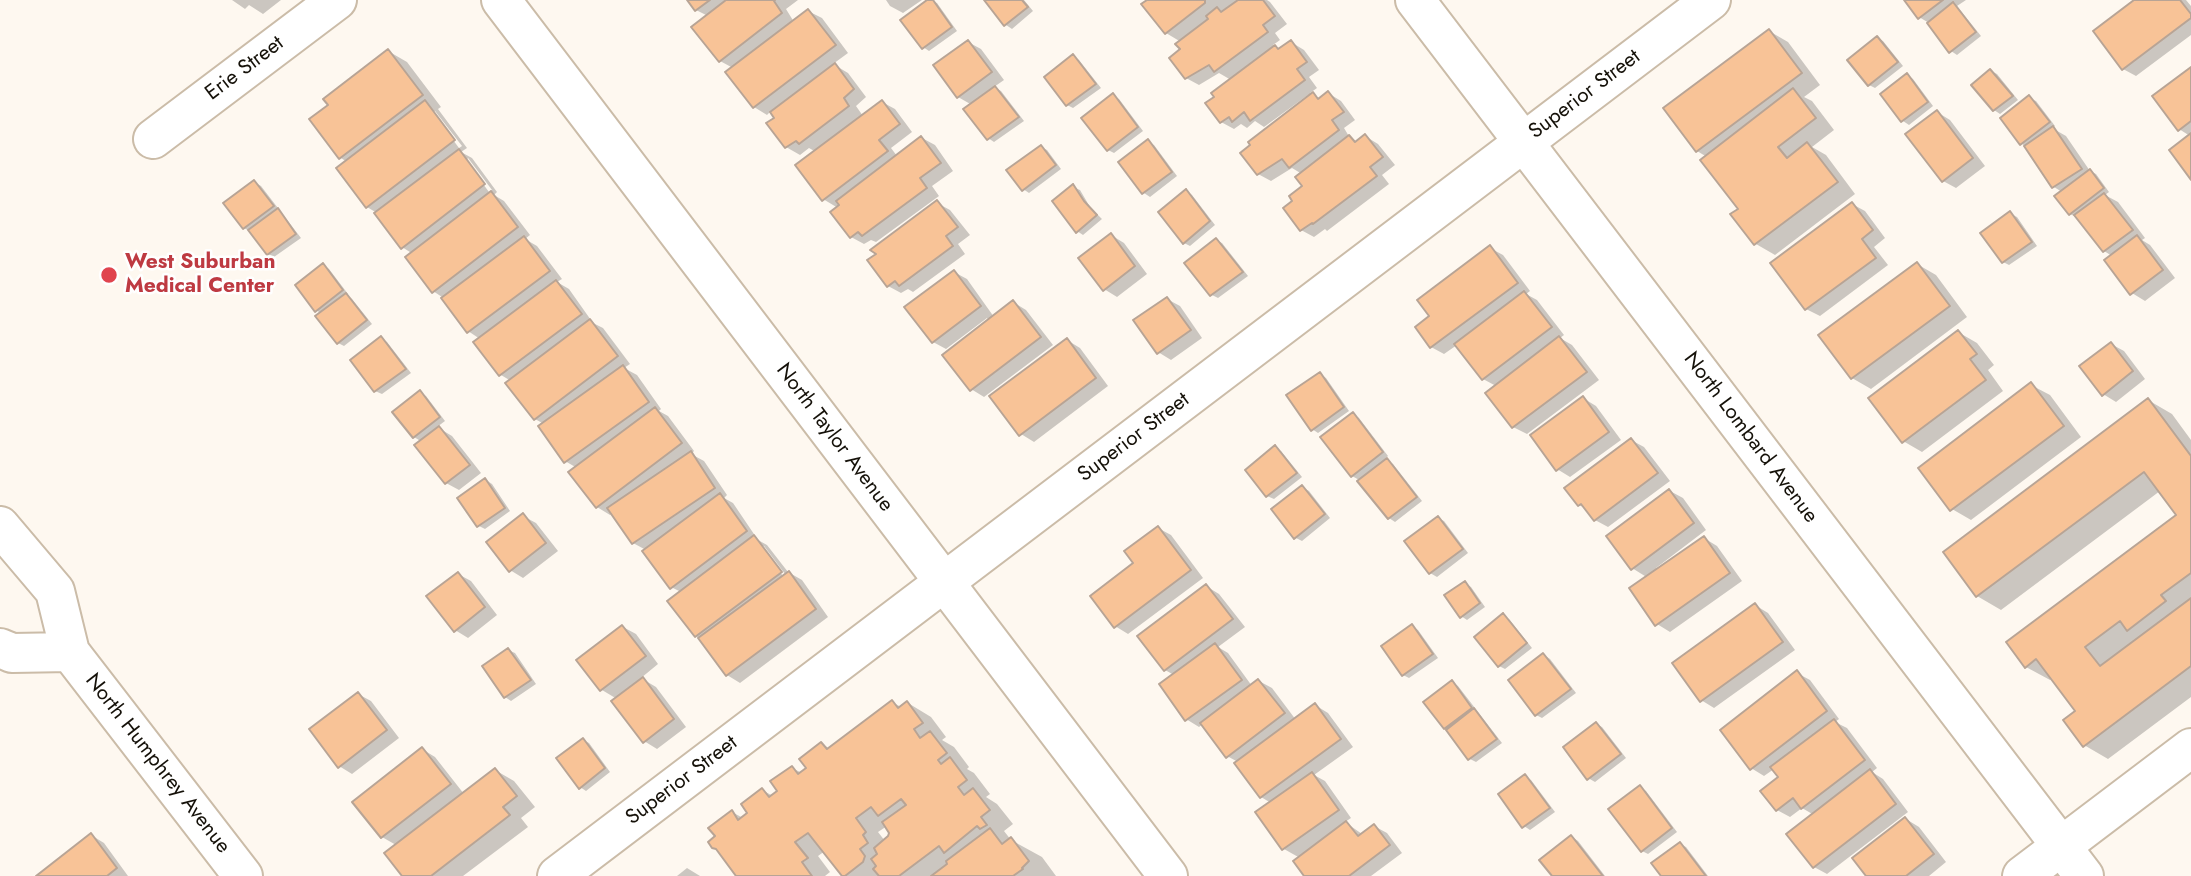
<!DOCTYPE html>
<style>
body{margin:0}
canvas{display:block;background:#fef8f0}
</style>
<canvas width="2191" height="876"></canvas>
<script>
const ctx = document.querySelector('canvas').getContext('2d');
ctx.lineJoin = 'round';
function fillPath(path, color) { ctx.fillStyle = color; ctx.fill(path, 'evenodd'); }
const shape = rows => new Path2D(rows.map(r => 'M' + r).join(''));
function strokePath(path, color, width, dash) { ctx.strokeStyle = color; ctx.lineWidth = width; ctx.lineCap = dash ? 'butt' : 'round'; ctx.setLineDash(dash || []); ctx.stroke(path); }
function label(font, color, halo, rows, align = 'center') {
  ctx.font = font + ' Jost,sans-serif'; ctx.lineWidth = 5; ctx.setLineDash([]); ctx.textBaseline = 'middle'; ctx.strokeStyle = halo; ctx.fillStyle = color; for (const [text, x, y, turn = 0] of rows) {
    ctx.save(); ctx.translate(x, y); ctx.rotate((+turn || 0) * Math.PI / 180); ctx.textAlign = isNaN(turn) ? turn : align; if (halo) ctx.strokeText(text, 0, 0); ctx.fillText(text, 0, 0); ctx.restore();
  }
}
fillPath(shape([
 [232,0,281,0,263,14,249,5,245,9],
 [689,0,798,0,786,9,794,22,808,11,822,18,848,53,833,64,848,73,866,97,856,106,863,116,882,102,895,109,912,132,891,148,897,156,922,138,935,145,953,171,932,186,939,196,876,242,871,240,864,244,851,237,838,208,823,199,816,152,809,148,800,155,786,147,769,123,776,118,771,111,767,115,754,107,733,68,720,61,708,16,696,10],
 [886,0,922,0,903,13,890,6],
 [930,0,937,3,957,31,929,51,923,47],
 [986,0,1024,0,1033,11,1012,29,1006,25],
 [1150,0,1267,0,1270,2,1287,24,1275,33,1280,40,1273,45,1280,50,1291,42,1304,50,1319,70,1309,77,1317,88,1310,93,1321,99,1328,93,1341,101,1355,120,1344,128,1350,138,1357,142,1365,136,1378,144,1395,165,1382,175,1389,184,1327,231,1325,229,1314,237,1301,230,1295,202,1304,186,1302,174,1292,168,1271,181,1258,174,1310,97,1308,95,1264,127,1255,121,1247,128,1241,124,1234,129,1221,122,1216,97,1231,80,1219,73,1199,85,1186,78,1181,42,1166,33],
 [1906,0,1966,0,1957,6,1981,36,1957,55,1951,51,1929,23,1919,17],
 [2137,0,2186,0,2191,6,2191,35,2136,76,2123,69],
 [1769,31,1788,42,1820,85,1804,97,1812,101,1834,130,1812,147,1826,155,1855,194,1775,255,1756,244,1733,214,1740,209,1707,157,1697,151],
 [1877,38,1883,41,1903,66,1875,88,1869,85],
 [968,42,981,49,1004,80,994,87,1001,91,1024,121,994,142,988,138,972,105,958,97],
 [388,51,407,62,441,107,438,109,467,148,461,152,472,158,497,192,494,195,504,201,530,235,525,239,537,246,562,279,557,282,569,289,593,323,603,328,630,364,624,368,637,375,661,409,659,411,668,416,694,451,691,454,704,461,727,495,724,498,733,503,758,540,767,545,788,572,802,580,828,617,740,683,727,675,701,639,696,636,681,592,671,587,646,550,633,543,613,513,610,515,597,507,577,468,565,461,544,424,535,419,511,381,501,375,476,342,480,339,468,331,442,297,433,291,413,254,402,247,377,213,367,207,347,162,341,158,330,105],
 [435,111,462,146,459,148,433,113],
 [468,158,492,190,489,192,466,161],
 [760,546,764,546,788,578,786,580],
 [1073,56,1079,60,1101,88,1073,108,1067,105],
 [2191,69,2191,177,2190,136,2179,129],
 [1991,71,1997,74,2018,100,2000,114,1994,110],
 [1907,75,1913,79,1933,106,1909,125,1903,121,1882,94],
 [1113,96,1119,99,1143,131,1114,153,1108,150],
 [2029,98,2036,101,2055,126,2052,128,2066,136,2090,171,2096,174,2109,192,2105,195,2118,202,2145,238,2142,240,2150,245,2175,278,2145,301,2132,293,2112,256,2104,251,2076,217,2070,214,2062,192,2054,187,2026,147,2021,143],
 [1937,112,1950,120,1985,166,1956,188,1943,181],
 [1148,142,1154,145,1177,176,1150,197,1144,193,1121,162],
 [1041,147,1047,150,1061,169,1029,193,1023,189],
 [254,182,261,186,301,238,274,257,268,254,251,232,244,228,226,203],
 [1073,187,1080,190,1090,207,1102,219,1083,235,1077,231],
 [1186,191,1192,195,1215,225,1190,246,1184,243],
 [937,203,950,210,970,235,958,244,965,254,913,292,908,289,901,293,888,286],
 [1852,204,1865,211,1885,238,1874,247,1888,265,1820,316,1806,309],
 [2011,214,2017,217,2037,246,2009,265,2003,262],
 [1111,235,1124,243,1147,274,1117,297,1104,289],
 [1216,240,1222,243,1248,276,1218,298,1212,295],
 [1490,248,1503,255,1530,291,1526,294,1537,300,1564,335,1560,338,1572,345,1599,380,1527,434,1513,427,1496,386,1483,379,1457,345,1444,354,1431,347,1431,317],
 [1917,264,1936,275,1967,317,1871,389,1852,378],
 [323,265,329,269,348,294,347,295,352,299,372,324,344,346,338,343,322,314,316,310],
 [954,272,967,279,994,317,1013,302,1026,310,1053,345,984,397,971,389,989,321,987,318,946,349,933,342],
 [1167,299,1180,306,1202,338,1171,360,1158,352],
 [1958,332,1977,343,1994,365,1988,370,2003,391,1922,452,1903,441],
 [381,338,387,342,411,373,382,394,375,391],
 [1067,340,1080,348,1108,386,1034,442,1021,434],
 [2111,344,2124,351,2145,379,2116,402,2103,394],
 [1320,374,1326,378,1349,411,1318,433,1312,429],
 [2031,385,2050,395,2081,437,1971,520,1952,509],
 [420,393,426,396,445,421,437,427,452,436,481,473,459,490,446,483,422,442,414,437],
 [1583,398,1596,406,1621,440,1570,477,1557,469],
 [2148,400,2172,414,2191,440,2191,697,2108,759,2084,745,2077,711,2052,678,2050,680,2026,667,2179,515,2160,491,2001,610,1977,596],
 [1353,414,1359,418,1388,456,1385,459,1393,464,1422,501,1395,522,1389,518,1361,481,1352,476],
 [1631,440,1644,447,1670,481,1608,527,1595,520,1587,509,1579,505],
 [1275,448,1281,451,1302,477,1274,499,1267,496],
 [486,480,492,484,510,511,485,529,479,526],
 [1302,487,1309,491,1330,518,1302,541,1296,538],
 [1670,491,1683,498,1706,530,1656,568,1658,571,1704,538,1717,546,1742,581,1670,632,1657,624,1648,578,1632,568],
 [523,516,536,523,558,551,523,578,510,570],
 [1438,518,1444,521,1468,553,1437,577,1430,573,1406,541],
 [1158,528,1171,535,1203,578,1128,634,1115,626,1136,564],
 [458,574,471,581,497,615,468,638,455,630],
 [1465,583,1471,587,1485,607,1467,620,1461,616],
 [1206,586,1219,594,1245,627,1218,647,1228,653,1252,686,1259,681,1272,688,1296,720,1315,705,1328,713,1353,747,1314,775,1325,781,1351,818,1345,822,1362,834,1374,826,1387,833,1402,853,1371,876,1306,876,1300,858,1284,849,1271,803,1261,797,1238,762,1227,756,1203,724,1199,727,1186,719,1174,675,1165,670,1139,637],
 [1755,605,1768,613,1795,650,1714,708,1701,700],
 [1503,616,1509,619,1532,648,1505,669,1499,666],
 [1412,626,1418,630,1438,658,1409,678,1403,675],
 [623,627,636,634,658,664,641,678,656,687,686,727,657,749,644,741,617,699,602,690,579,660],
 [508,650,515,653,536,684,511,701,505,697],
 [1544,655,1550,659,1576,693,1542,718,1536,715],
 [1797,673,1810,680,1839,719,1835,722,1847,728,1877,768,1872,772,1883,779,1908,812,1827,874,1814,867,1814,815,1802,808,1790,817,1777,810,1781,778,1774,769,1764,776,1751,768],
 [1452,682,1458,686,1502,743,1476,762,1470,759,1445,728],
 [358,694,371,701,399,738,352,774,339,766],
 [892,702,901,707,908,703,931,717,946,737,942,740,954,747,969,767,967,769,974,773,990,794,986,797,997,804,1013,824,1004,831,1011,840,1042,857,1056,876,844,876,825,851,818,856,830,872,825,876,738,876,717,837,732,812,743,818,749,814,762,790,773,796,779,791,792,768,802,773,809,768,822,744,830,749],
 [887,826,891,832,885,841,878,832],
 [1596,724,1602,727,1626,758,1595,782,1588,778],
 [583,740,589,743,610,772,586,791,580,787],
 [422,749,435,757,464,794,495,770,514,781,535,807,521,818,528,827,463,876,404,876,396,845,382,837],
 [1525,777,1531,780,1555,812,1530,830,1524,826],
 [1640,787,1646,791,1677,832,1648,854,1642,851],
 [1906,819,1919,827,1946,862,1929,876,1868,876],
 [91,835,104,843,128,876,39,876],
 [1572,837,1578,841,1605,876,1554,876],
 [1680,844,1686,847,1708,876,1663,876],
 [687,868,700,876,677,876]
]), '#0003');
const building = shape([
 [687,0,710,0,695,11,687,0],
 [726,0,775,0,774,1,782,13,719,62,691,27,726,0],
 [927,0,933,0,952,27,922,49,900,20,927,0],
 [984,0,1022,0,1028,7,1004,26,984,0],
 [1147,0,1205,0,1205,3,1165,34,1141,4,1147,0],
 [1238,0,1263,0,1275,16,1263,25,1268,32,1214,72,1209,65,1185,79,1169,58,1180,49,1175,44,1208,19,1206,16,1217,7,1221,12,1238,0],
 [1904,0,1943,0,1918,19,1904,0],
 [2134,0,2180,0,2191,14,2191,18,2122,70,2093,31,2134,0],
 [1953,2,1976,32,1949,53,1927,23,1953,2],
 [808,9,836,45,753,108,725,72,808,9],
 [1769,29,1802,73,1696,152,1663,108,1769,29],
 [1877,36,1898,62,1868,86,1847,60,1877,36],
 [968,40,992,72,957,98,933,65,968,40],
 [1291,40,1307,62,1297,69,1305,80,1250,121,1244,112,1232,122,1229,117,1220,123,1205,103,1214,97,1211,93,1275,45,1278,49,1291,40],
 [388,49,423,95,339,159,309,119,328,105,323,99,388,49],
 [1073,54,1096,84,1066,106,1044,77,1073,54],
 [835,63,854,89,844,98,849,106,799,144,796,141,785,148,766,123,774,118,770,112,835,63],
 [2191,67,2191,121,2178,131,2152,96,2191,67],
 [1990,69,2013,96,1993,111,1971,85,1990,69],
 [1907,73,1928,102,1901,122,1880,94,1907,73],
 [995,86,1019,117,987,140,963,109,995,86],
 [1793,88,1816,118,1778,147,1787,158,1807,142,1838,182,1754,245,1730,214,1738,209,1700,160,1793,88],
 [1328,91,1344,112,1332,120,1339,130,1289,168,1282,159,1257,175,1240,153,1250,145,1248,142,1313,92,1318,99,1328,91],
 [1113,93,1138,127,1107,151,1081,118,1113,93],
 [2029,95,2050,122,2020,145,2000,118,2029,95],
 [425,100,455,140,366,208,336,168,425,100],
 [882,100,900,124,879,140,888,151,822,201,795,165,882,100],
 [1937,110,1973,158,1942,182,1905,134,1937,110],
 [2053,126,2082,169,2052,188,2024,146,2053,126],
 [2191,133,2191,180,2169,150,2191,133],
 [1365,134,1383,157,1370,167,1377,176,1313,224,1312,223,1300,231,1283,208,1292,201,1289,196,1302,186,1295,177,1349,135,1355,142,1365,134],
 [921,136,941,163,920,178,927,188,862,236,858,232,850,238,830,212,839,205,836,201,921,136],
 [1148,139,1172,172,1142,194,1118,162,1148,139],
 [1041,145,1056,165,1022,191,1006,170,1041,145],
 [459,149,485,184,401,249,374,213,459,149],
 [2090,169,2104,188,2069,215,2054,196,2090,169],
 [254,180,274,206,243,229,223,203,254,180],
 [1073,184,1084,201,1097,215,1076,233,1052,201,1073,184],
 [1186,189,1210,221,1183,244,1158,212,1186,189],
 [491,191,518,227,432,293,405,257,491,191],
 [2104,193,2133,230,2103,252,2074,215,2104,193],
 [937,200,958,227,946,236,953,246,899,286,895,281,887,287,867,260,876,254,870,250,937,200],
 [1852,202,1873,230,1862,239,1876,258,1805,310,1770,263,1852,202],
 [278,208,296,234,267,255,248,230,278,208],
 [2010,211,2032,242,2002,263,1980,233,2010,211],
 [1111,233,1135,266,1103,291,1078,258,1111,233],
 [2137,235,2163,270,2130,295,2104,260,2137,235],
 [524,236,550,271,467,333,441,298,524,236],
 [1216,238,1243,272,1210,296,1184,263,1216,238],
 [1490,245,1518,283,1430,348,1415,327,1429,316,1417,300,1490,245],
 [1917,262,1950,306,1851,379,1818,335,1917,262],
 [323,263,343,290,315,312,295,285,323,263],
 [954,270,981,306,932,343,904,307,954,270],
 [556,280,582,314,499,376,473,342,556,280],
 [1524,291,1552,327,1482,380,1454,344,1524,291],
 [346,293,367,320,337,344,315,316,346,293],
 [1167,297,1191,330,1157,354,1133,320,1167,297],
 [1013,300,1041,337,970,391,942,355,1013,300],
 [590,319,618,356,534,420,505,383,590,319],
 [1958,330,1977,354,1970,359,1986,380,1902,443,1868,398,1958,330],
 [381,336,406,369,374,392,350,360,381,336],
 [1559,336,1587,372,1512,428,1485,393,1559,336],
 [1067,338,1096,378,1019,436,989,396,1067,338],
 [2111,342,2133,371,2102,396,2079,366,2111,342],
 [623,365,649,402,564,463,538,426,623,365],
 [1320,372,1344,407,1311,431,1286,395,1320,372],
 [2031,382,2064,426,1950,511,1918,468,2031,382],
 [420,390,440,417,413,438,392,412,420,390],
 [1583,396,1609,432,1556,471,1530,435,1583,396],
 [2148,398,2191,456,2191,573,2161,595,2166,601,2127,631,2120,621,2085,647,2100,666,2191,598,2191,666,2083,747,2063,720,2075,711,2036,659,2025,668,2006,642,2176,515,2144,472,1976,597,1943,552,2148,398],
 [655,407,682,443,596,508,568,472,655,407],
 [1353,412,1383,452,1351,477,1320,437,1353,412],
 [439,426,470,465,445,484,414,445,439,426],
 [1631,438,1658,473,1594,521,1581,504,1578,506,1564,488,1631,438],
 [1275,445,1297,473,1266,497,1245,470,1275,445],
 [691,451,715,488,632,544,607,508,691,451],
 [1387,458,1417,497,1388,519,1357,481,1387,458],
 [485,478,505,508,477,527,457,498,485,478],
 [1302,485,1325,514,1294,539,1271,509,1302,485],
 [1669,489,1694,523,1631,570,1606,536,1669,489],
 [720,493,747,531,670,589,642,551,720,493],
 [523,513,546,543,509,572,486,542,523,513],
 [1438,516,1463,549,1429,574,1404,541,1438,516],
 [1158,526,1191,570,1114,628,1090,596,1133,563,1124,551,1158,526],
 [754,535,782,572,695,637,667,601,754,535],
 [1704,536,1730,573,1655,626,1629,588,1704,536],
 [789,571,816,609,726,676,698,638,789,571],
 [458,572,485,607,454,632,426,596,458,572],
 [1465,581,1480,603,1460,618,1444,595,1465,581],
 [1206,584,1233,619,1164,671,1137,636,1206,584],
 [1755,603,1783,642,1700,702,1672,663,1755,603],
 [1503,613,1527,643,1498,667,1474,637,1503,613],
 [1412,624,1433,654,1402,676,1381,646,1412,624],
 [622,625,646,656,600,691,576,660,622,625],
 [1215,643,1242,680,1185,721,1159,684,1215,643],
 [508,648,531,680,504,698,482,666,508,648],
 [1543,653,1571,689,1535,716,1508,680,1543,653],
 [1797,670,1827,711,1750,770,1720,730,1797,670],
 [643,677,674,719,643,743,611,701,643,677],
 [1258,679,1285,713,1226,758,1200,723,1258,679],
 [1452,680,1472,708,1444,729,1423,702,1452,680],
 [358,692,387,730,338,768,309,729,358,692],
 [892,700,898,708,907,701,923,723,914,729,920,738,930,731,947,753,938,760,941,764,950,757,967,780,958,787,964,795,973,788,990,810,981,817,987,825,980,829,977,826,944,853,939,846,899,876,879,876,873,869,876,866,871,859,877,854,874,848,888,836,889,833,882,822,906,805,901,799,878,816,871,807,856,818,866,832,863,835,868,843,860,849,865,856,863,862,845,876,842,876,808,833,795,842,808,858,802,862,812,876,736,876,716,849,712,848,708,842,715,836,708,828,732,810,738,820,747,813,741,804,762,788,769,797,777,791,770,781,792,766,798,774,806,768,799,759,821,742,827,749,892,700],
 [1315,703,1341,739,1260,798,1234,763,1315,703],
 [1474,708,1497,739,1468,760,1446,730,1474,708],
 [1834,719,1865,760,1801,809,1793,798,1776,811,1760,791,1778,777,1770,767,1834,719],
 [1596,722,1621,754,1587,780,1563,747,1596,722],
 [583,738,605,768,579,789,556,758,583,738],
 [422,747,451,784,381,838,352,802,422,747],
 [495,768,517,796,503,807,510,815,431,876,402,876,384,853,495,768],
 [1870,769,1896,804,1813,868,1786,834,1870,769],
 [1312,772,1339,810,1282,850,1255,812,1312,772],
 [1525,774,1550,808,1522,828,1498,794,1525,774],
 [1640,785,1672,828,1641,852,1608,809,1640,785],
 [1905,817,1934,854,1906,876,1866,876,1852,858,1905,817],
 [1346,821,1358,836,1374,824,1390,845,1349,876,1304,876,1293,861,1346,821],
 [990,828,1002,844,1011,837,1029,861,1022,868,1023,869,1013,876,931,876,947,864,946,861,990,828],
 [91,833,117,868,107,876,36,876,91,833],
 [1571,835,1603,876,1552,876,1539,860,1571,835],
 [1680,842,1706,876,1661,876,1651,863,1680,842]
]);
fillPath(building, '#f8c397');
strokePath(building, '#b8a495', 2);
const street = shape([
 [501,0,1168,876],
 [1415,0,2084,876],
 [153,139,337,0],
 [0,526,55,591,70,652,243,876],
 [0,648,12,653,70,652],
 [557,876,1711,0]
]);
const secondary = shape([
 [2022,876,2191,748]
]);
strokePath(street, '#cbbca8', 42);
strokePath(secondary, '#cbbca8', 42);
strokePath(street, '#fff', 38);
strokePath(secondary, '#fff', 38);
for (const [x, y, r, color] of [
 [109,275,9,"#e0444e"]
]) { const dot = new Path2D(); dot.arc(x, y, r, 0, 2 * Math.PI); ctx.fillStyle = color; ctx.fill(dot); strokePath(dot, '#fff', 2.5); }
label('21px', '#151109', '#fff', [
 ["Erie Street",245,69,-37],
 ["Superior Street",1585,95,-37],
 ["North Taylor Avenue",834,438,53],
 ["Superior Street",1134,438,-37],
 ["North Lombard Avenue",1750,438,53],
 ["North Humphrey Avenue",157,764,52],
 ["Superior Street",682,781,-37]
]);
label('bold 21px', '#be3a42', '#fff', [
 ["West Suburban",125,263],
 ["Medical Center",125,287]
], 'left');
</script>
